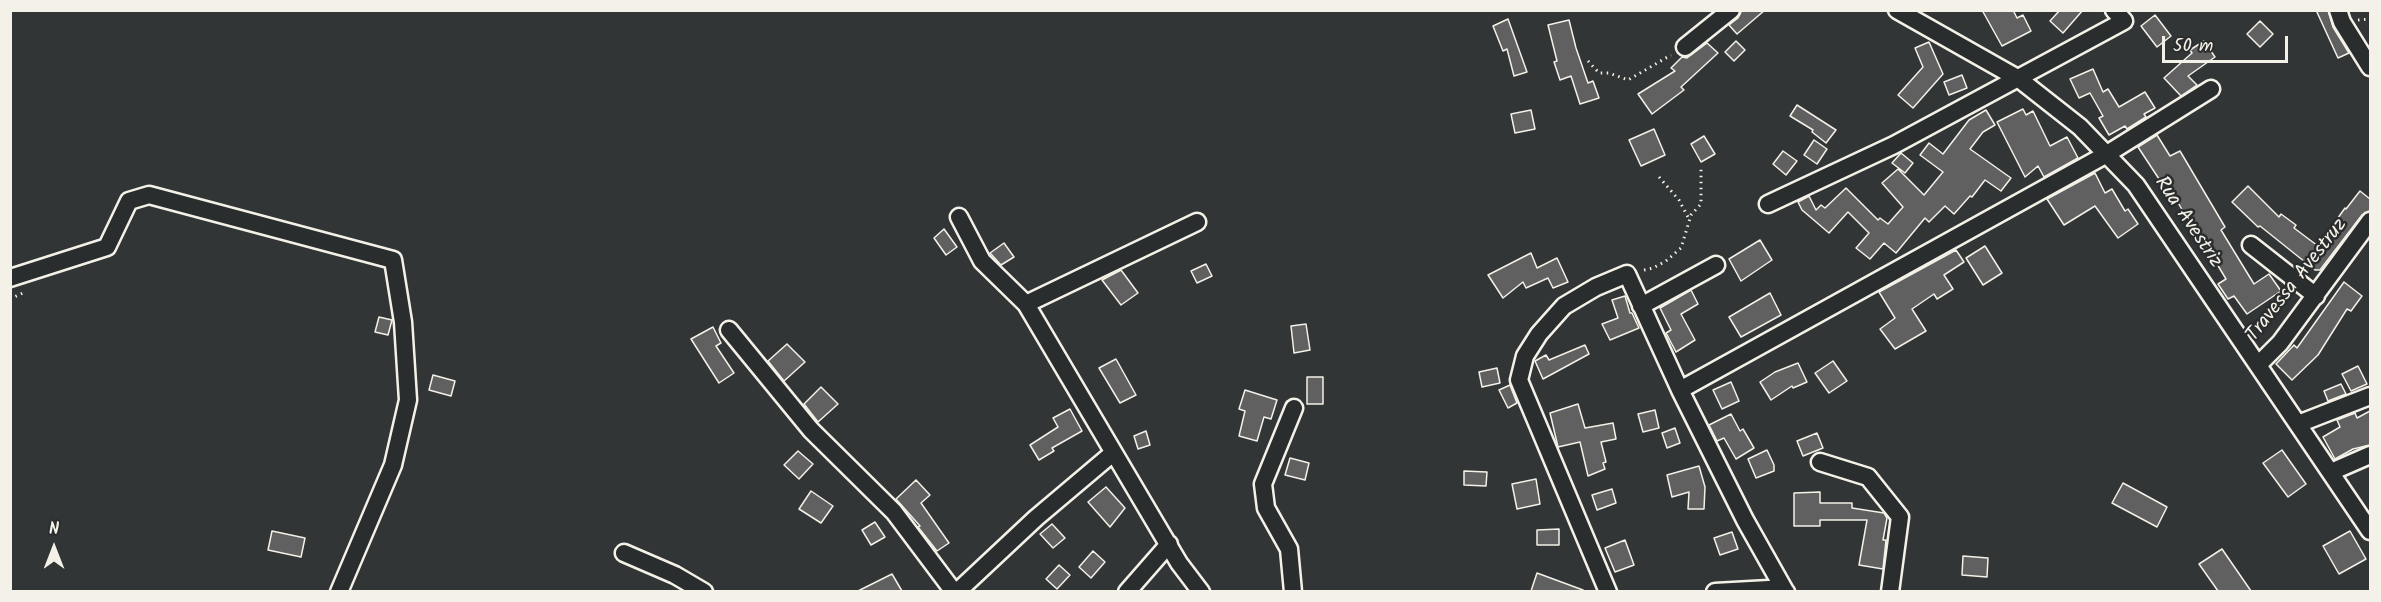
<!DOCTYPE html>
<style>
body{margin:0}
#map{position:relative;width:2381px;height:602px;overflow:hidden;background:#323535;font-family:Kalam,sans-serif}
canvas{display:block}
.frame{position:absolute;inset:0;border:12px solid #f4f1e8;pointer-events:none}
.north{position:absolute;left:24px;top:518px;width:60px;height:60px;-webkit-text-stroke:4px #2a2d2e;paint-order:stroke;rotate:0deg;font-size:16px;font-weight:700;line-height:24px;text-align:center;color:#f4f1e8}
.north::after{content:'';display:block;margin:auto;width:21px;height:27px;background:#f4f1e8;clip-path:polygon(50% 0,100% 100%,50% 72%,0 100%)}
.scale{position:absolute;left:2162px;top:36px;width:126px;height:27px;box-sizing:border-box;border:3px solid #f4f1e8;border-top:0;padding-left:8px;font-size:18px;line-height:21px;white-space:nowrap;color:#f4f1e8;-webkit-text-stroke:4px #2a2d2e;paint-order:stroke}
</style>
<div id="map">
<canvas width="2381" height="602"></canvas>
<div class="frame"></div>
<div class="north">N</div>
<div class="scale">50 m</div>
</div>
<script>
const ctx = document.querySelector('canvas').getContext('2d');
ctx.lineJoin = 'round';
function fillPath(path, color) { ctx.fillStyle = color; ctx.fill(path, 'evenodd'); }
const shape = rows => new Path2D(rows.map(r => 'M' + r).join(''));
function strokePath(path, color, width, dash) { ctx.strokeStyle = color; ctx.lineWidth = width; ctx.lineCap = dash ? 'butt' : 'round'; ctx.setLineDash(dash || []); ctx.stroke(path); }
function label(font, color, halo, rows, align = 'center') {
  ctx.font = font + ' Kalam,sans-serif'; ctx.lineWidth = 5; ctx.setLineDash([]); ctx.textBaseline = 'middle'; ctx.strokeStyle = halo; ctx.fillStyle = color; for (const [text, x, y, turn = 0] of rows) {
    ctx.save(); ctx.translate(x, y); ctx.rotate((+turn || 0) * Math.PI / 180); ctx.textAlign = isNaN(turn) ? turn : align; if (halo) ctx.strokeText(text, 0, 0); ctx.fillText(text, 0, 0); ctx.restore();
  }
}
const building = shape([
 [1742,10,1765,10,1737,34,1729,25,1738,18,1742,10],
 [1982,10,2013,10,2017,18,2023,15,2031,31,2002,46,1982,10],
 [2060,10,2083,10,2063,33,2050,21,2060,10],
 [2316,10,2328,10,2333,27,2349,53,2338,58,2316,10],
 [2155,15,2171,36,2157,47,2141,26,2155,15],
 [1508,19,1527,72,1514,76,1507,49,1503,51,1493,26,1508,19],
 [1569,20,1576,48,1588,83,1593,81,1599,98,1580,104,1571,76,1560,80,1554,62,1557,61,1548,25,1569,20],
 [2260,21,2273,34,2260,47,2247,34,2260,21],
 [1736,41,1745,50,1734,61,1725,52,1736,41],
 [2204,41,2215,57,2188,76,2197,85,2181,96,2164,78,2192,53,2190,50,2204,41],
 [1929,42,1943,74,1913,108,1898,95,1923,67,1915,48,1929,42],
 [1707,43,1718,53,1681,87,1684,90,1652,114,1638,94,1675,71,1671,68,1682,57,1687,58,1707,43],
 [2093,69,2103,92,2108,89,2119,107,2145,92,2155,108,2144,114,2146,117,2127,129,2125,126,2109,135,2099,118,2103,116,2090,93,2079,98,2070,79,2093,69],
 [1962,75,1967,88,1949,95,1944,82,1962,75],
 [1797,105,1836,130,1826,143,1812,132,1813,130,1790,116,1797,105],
 [2023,109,2026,115,2033,111,2050,146,2067,137,2078,158,2044,177,2038,166,2025,177,1997,122,2023,109],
 [1531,110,1535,129,1515,133,1511,114,1531,110],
 [1986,110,1995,125,1983,132,1970,149,2011,178,2001,191,1985,180,1972,197,1970,196,1954,214,1945,206,1929,222,1925,218,1896,253,1884,243,1870,259,1856,248,1869,233,1848,212,1829,233,1802,210,1798,202,1809,196,1816,210,1821,205,1825,208,1846,188,1878,220,1880,218,1888,224,1903,207,1882,183,1898,169,1924,195,1943,172,1920,155,1929,143,1943,154,1969,120,1986,110],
 [1654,129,1665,155,1641,166,1629,140,1654,129],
 [2157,135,2170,156,2180,151,2225,227,2221,230,2254,284,2269,274,2281,291,2247,314,2234,296,2228,299,2218,284,2226,279,2190,219,2188,220,2165,180,2161,182,2138,147,2157,135],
 [1704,136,1715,154,1701,162,1691,144,1704,136],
 [1814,140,1827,149,1817,164,1804,155,1814,140],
 [1783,151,1797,161,1786,175,1773,164,1783,151],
 [1901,153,1913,163,1905,173,1892,163,1901,153],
 [2095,173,2105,193,2112,189,2125,211,2128,209,2138,224,2118,238,2095,206,2064,225,2047,199,2095,173],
 [2248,186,2279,217,2281,214,2296,225,2294,228,2318,246,2345,208,2346,209,2360,191,2370,199,2370,211,2362,215,2320,270,2315,270,2260,226,2258,227,2232,202,2248,186],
 [944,229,957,247,946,255,934,238,944,229],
 [1760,240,1772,260,1741,281,1729,259,1760,240],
 [1004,243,1014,257,1001,265,990,253,1004,243],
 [1985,246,2002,273,1983,285,1966,258,1985,246],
 [1956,250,1964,262,1944,275,1953,289,1937,299,1934,294,1912,309,1926,331,1895,349,1880,329,1895,318,1879,292,1956,250],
 [1531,253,1537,268,1557,258,1568,282,1553,288,1548,278,1526,288,1523,282,1503,298,1488,275,1531,253],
 [1206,264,1212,276,1197,283,1191,271,1206,264],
 [1121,270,1138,293,1121,305,1102,280,1121,270],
 [2344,282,2362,296,2351,311,2347,309,2318,355,2292,380,2276,364,2294,345,2297,348,2344,282],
 [1691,290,1698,304,1681,314,1695,340,1676,352,1666,333,1671,330,1660,308,1691,290],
 [1770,293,1781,315,1741,337,1729,317,1770,293],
 [1625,296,1630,313,1632,313,1639,328,1610,340,1602,324,1618,318,1612,300,1625,296],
 [379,317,392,320,388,335,375,332,379,317],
 [1306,324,1310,350,1294,353,1291,326,1306,324],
 [713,327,721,343,716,346,734,373,719,383,691,339,713,327],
 [787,344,805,362,784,381,768,361,787,344],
 [1585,345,1589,354,1543,379,1535,361,1546,355,1549,360,1585,345],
 [1116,359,1136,395,1120,403,1099,368,1116,359],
 [1833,361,1847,381,1829,393,1815,373,1833,361],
 [1798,363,1807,382,1793,388,1792,386,1771,400,1760,382,1775,372,1798,363],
 [2358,366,2367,384,2351,391,2342,374,2358,366],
 [1497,368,1500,383,1482,387,1479,372,1497,368],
 [433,375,455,381,451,396,429,390,433,375],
 [1307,377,1323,377,1323,404,1307,404,1307,377],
 [1731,382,1739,401,1722,409,1713,390,1731,382],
 [2341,384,2346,394,2328,401,2324,391,2341,384],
 [1510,385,1517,403,1508,408,1499,390,1510,385],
 [821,387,838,404,818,422,804,404,821,387],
 [1245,390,1277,400,1271,419,1264,417,1257,441,1239,436,1245,411,1239,409,1245,390],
 [1578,404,1585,428,1613,423,1616,439,1601,442,1606,462,1603,463,1605,469,1588,476,1580,442,1558,447,1550,413,1578,404],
 [1070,409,1082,431,1052,448,1054,451,1039,460,1030,445,1058,427,1053,418,1070,409],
 [1655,410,1659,428,1643,432,1638,414,1655,410],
 [2370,411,2370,445,2353,449,2335,459,2323,437,2340,427,2337,420,2355,413,2357,418,2370,411],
 [1731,414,1740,431,1743,429,1754,448,1736,459,1724,438,1717,441,1709,425,1731,414],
 [1675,428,1680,443,1667,448,1662,433,1675,428],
 [1146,431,1150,445,1138,449,1134,436,1146,431],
 [1817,433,1823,448,1803,456,1797,441,1817,433],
 [1767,450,1774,465,1774,471,1756,478,1748,459,1767,450],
 [2282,450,2306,484,2288,497,2263,463,2282,450],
 [798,451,813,464,799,479,784,465,798,451],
 [1290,458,1309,463,1305,480,1285,475,1290,458],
 [1699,466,1705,487,1704,509,1688,509,1689,492,1672,497,1667,475,1699,466],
 [1464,471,1487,472,1486,486,1464,485,1464,471],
 [1536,479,1540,504,1517,509,1512,484,1536,479],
 [916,480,930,495,921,503,949,543,937,551,918,527,920,526,896,499,916,480],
 [2123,483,2167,507,2157,527,2112,503,2123,483],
 [1106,487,1125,508,1110,527,1088,502,1106,487],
 [1612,489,1616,503,1597,510,1592,495,1612,489],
 [811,491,833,506,821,523,799,509,811,491],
 [1820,492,1820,503,1852,503,1852,508,1884,513,1887,518,1883,540,1886,540,1883,569,1859,565,1867,520,1820,520,1820,526,1794,526,1794,493,1820,492],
 [875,522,885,537,871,545,862,530,875,522],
 [1052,524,1065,538,1053,548,1040,534,1052,524],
 [1559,529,1559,545,1537,545,1537,530,1559,529],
 [272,531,305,538,301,557,268,550,272,531],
 [2350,531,2366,559,2339,574,2323,546,2350,531],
 [1732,532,1738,549,1720,555,1714,538,1732,532],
 [1625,540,1634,565,1615,572,1605,548,1625,540],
 [2222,549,2251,591,2218,591,2199,564,2222,549],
 [1093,551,1105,562,1091,578,1079,567,1093,551],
 [1963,556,1988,558,1987,577,1962,575,1963,556],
 [1059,565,1070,575,1057,589,1046,579,1059,565],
 [1537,573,1583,590,1582,591,1531,591,1537,573],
 [892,574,902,591,858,591,892,574]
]);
fillPath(building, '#5f605f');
strokePath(building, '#f4f1e8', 1.5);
const minor = shape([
 [1897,10,2019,79,2080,127,2136,185,2370,531],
 [2338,10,2342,22,2370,67],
 [1685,47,1731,10],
 [1768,204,1894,145,2124,21,2114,10],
 [959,217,982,261,1026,304,1179,563,1201,592],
 [2251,245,2316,296],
 [10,278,107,247,129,201,149,195,393,260,403,322,408,400,393,465,339,592],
 [1026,304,1197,222],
 [1641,306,1716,265],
 [729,330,811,430,894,512,954,592],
 [2258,365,2280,343,2370,221],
 [1680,390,2107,154,2211,89],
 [2298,424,2370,396],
 [1820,462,1868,477,1900,517,1890,592],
 [2331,472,2370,455],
 [624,553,675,575,704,592],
 [957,592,1036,518,1113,453],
 [1127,592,1169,544],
 [1293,592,1289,549,1266,508,1263,484,1294,408],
 [1608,592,1519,380,1525,356,1539,334,1564,306,1596,287,1627,274,1680,390,1745,520,1785,591],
 [1715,592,1769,589,1786,592]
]);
strokePath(minor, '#f4f1e8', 21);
strokePath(shape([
 [2358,20,2370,19],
 [1588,61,1599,73,1609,73,1628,80,1671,55],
 [1659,177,1679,200,1689,219],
 [1644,270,1653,268,1666,261,1681,248,1691,215,1701,204,1701,169],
 [10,299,23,293]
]), '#f4f1e8', 3, [1.5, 4.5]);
strokePath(minor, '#2a2d2e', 16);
label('20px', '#f4f1e8', '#2a2d2e', [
 ["Rua Avestriz",2187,223,56],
 ["Travessa Avestruz",2298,281,-52]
]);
</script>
